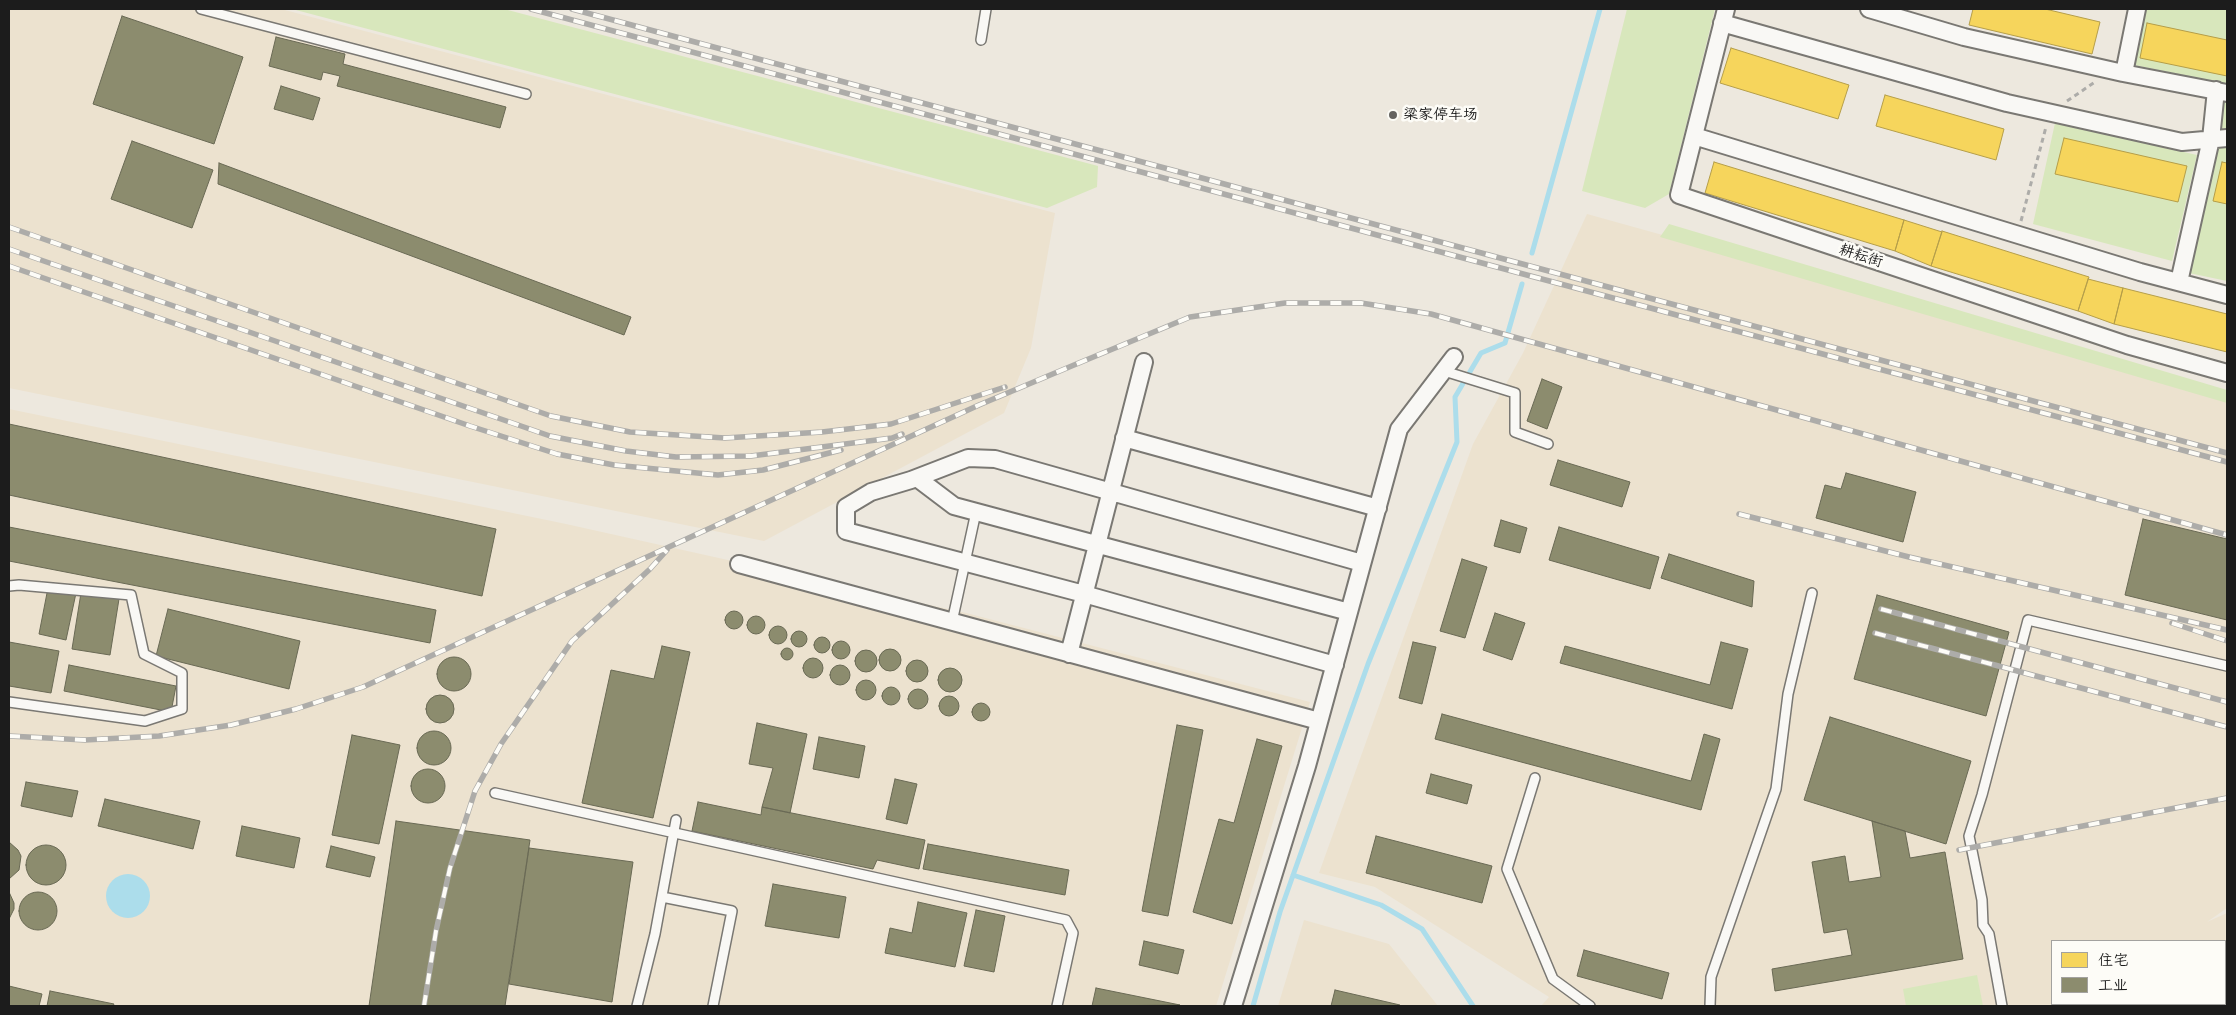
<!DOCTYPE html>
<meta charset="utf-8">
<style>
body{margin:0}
#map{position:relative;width:2236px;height:1015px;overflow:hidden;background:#ede8de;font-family:"Comic Neue","LXGW WenKai TC",sans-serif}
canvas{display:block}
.frame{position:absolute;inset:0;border:10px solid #1c1c1c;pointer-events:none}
.legend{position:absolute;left:2051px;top:940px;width:175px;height:65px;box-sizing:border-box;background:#fdfcf7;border:1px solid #a3a29f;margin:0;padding:6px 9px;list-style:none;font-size:15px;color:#1c1c1c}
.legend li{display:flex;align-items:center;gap:10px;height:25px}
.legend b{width:25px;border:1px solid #a3a29f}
</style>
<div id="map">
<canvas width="2236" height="1015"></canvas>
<div class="frame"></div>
<ul class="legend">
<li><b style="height:14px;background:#f6d55c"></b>住宅</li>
<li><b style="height:14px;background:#8c8c6e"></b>工业</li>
</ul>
</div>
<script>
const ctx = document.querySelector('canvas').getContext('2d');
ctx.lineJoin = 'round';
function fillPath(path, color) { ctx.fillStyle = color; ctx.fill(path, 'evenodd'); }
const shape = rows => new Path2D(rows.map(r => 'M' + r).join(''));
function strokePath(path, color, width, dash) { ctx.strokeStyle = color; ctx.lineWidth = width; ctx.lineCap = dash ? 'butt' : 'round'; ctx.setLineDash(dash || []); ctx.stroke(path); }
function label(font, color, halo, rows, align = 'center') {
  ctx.font = font + ' "Comic Neue","LXGW WenKai TC",sans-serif'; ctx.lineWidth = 5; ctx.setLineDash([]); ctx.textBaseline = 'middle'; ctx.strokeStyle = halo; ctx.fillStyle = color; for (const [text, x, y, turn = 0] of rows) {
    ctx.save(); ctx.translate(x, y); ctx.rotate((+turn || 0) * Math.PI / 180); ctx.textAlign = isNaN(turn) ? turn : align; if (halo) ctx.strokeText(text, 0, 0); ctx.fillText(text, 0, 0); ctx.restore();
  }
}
fillPath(shape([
 [9,9,281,9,1055,213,1031,348,1004,413,764,541,9,388],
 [1587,214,2227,392,2227,908,2207,922,2227,913,2227,1006,1541,1006,1549,997,1375,887,1319,873,1473,444,1523,353],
 [2052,941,2225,941,2225,1004,2052,1004],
 [9,409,566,524,966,613,1310,702,1216,1006,9,1006],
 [1304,920,1389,944,1438,1006,1278,1006]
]), '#ece2cf');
fillPath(shape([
 [292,9,504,9,1098,166,1097,187,1047,208],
 [1627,9,1715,9,1669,194,1645,208,1582,191],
 [2145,9,2227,9,2227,281,2189,273,2217,154,2221,83,2134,65],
 [2055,123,2197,155,2172,261,2033,224],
 [1669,224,2227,390,2227,403,1660,237],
 [1977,975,1983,1006,1906,1006,1903,989]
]), '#d8e7bc');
fillPath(shape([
 '106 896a22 22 0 1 1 44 0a22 22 0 1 1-44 0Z'
]), '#acddeb');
const homes = shape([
 [1973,9,2045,9,2100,22,2092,54,1969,25,1973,9],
 [2147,23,2227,40,2227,76,2140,58,2147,23],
 [1731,48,1849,85,1838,119,1720,83,1731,48],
 [1885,95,2004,129,1996,160,1876,126,1885,95],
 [2064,138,2187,166,2178,202,2055,174,2064,138],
 [1714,162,1904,220,1895,251,1705,193,1714,162],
 [2222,162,2227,163,2227,204,2213,201,2222,162],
 [1904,220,1942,232,1931,266,1895,251,1904,220],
 [1942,231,2089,277,2078,311,1931,266,1942,231],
 [2088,279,2123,288,2114,324,2078,311,2088,279],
 [2123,288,2227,314,2227,352,2114,324,2123,288]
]);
fillPath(homes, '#f6d55c');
strokePath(homes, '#b59e49', 1);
const industry = shape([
 [122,16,243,57,214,144,93,104,122,16],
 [276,37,345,54,343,64,506,107,500,128,337,86,340,76,323,72,321,80,269,66,276,37],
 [281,86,320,98,313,120,274,109,281,86],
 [132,141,213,170,192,228,111,199,132,141],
 [219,163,631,317,624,335,218,184,219,163],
 [1542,379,1562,387,1547,429,1527,421,1542,379],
 [9,424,496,529,482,596,9,495,9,424],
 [1558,460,1630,482,1622,507,1550,485,1558,460],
 [1846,473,1916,492,1903,542,1816,518,1825,485,1841,489,1846,473],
 [2143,519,2227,539,2227,620,2125,595,2143,519],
 [1501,520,1527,528,1520,553,1494,546,1501,520],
 [9,527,436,610,430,643,9,561,9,527],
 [1559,527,1659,557,1650,589,1549,560,1559,527],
 [1669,554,1754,581,1752,607,1661,578,1669,554],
 [1462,559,1487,567,1465,638,1440,631,1462,559],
 [48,588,76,593,66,640,39,634,48,588],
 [81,593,119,599,110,655,72,649,81,593],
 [1877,595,2009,632,1986,716,1854,679,1877,595],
 [168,609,300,641,289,689,156,656,168,609],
 '725 620a9 9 0 1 1 18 0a9 9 0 1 1-18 0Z',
 [1495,613,1525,623,1512,660,1483,650,1495,613],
 '747 625a9 9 0 1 1 18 0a9 9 0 1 1-18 0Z',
 '769 635a9 9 0 1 1 18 0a9 9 0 1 1-18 0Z',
 '791 639a8 8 0 1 1 16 0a8 8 0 1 1-16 0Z',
 '814 645a8 8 0 1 1 16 0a8 8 0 1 1-16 0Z',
 '832 650a9 9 0 1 1 18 0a9 9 0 1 1-18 0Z',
 [9,642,59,651,51,693,9,686,9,642],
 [1413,642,1436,647,1422,704,1399,698,1413,642],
 [1721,642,1748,649,1732,709,1560,663,1565,646,1710,685,1721,642],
 [662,646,690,652,653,818,582,803,611,670,654,679,662,646],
 '781 654a6 6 0 1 1 12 0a6 6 0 1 1-12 0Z',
 '879 660a11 11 0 1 1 22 0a11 11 0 1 1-22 0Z',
 '855 661a11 11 0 1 1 22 0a11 11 0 1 1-22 0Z',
 '437 674a17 17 0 1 1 34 0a17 17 0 1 1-34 0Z',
 '803 668a10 10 0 1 1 20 0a10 10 0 1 1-20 0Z',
 '906 671a11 11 0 1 1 22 0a11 11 0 1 1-22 0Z',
 '830 675a10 10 0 1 1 20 0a10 10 0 1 1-20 0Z',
 [69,665,176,686,171,712,64,691,69,665],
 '938 680a12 12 0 1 1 24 0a12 12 0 1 1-24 0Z',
 '856 690a10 10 0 1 1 20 0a10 10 0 1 1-20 0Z',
 '882 696a9 9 0 1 1 18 0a9 9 0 1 1-18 0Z',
 '908 699a10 10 0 1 1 20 0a10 10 0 1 1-20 0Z',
 '426 709a14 14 0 1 1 28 0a14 14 0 1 1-28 0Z',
 '939 706a10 10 0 1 1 20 0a10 10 0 1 1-20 0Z',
 '972 712a9 9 0 1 1 18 0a9 9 0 1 1-18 0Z',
 [1442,714,1691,781,1704,734,1720,739,1701,810,1435,739,1442,714],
 [1830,717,1971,761,1946,844,1804,800,1830,717],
 [757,723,807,734,790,813,762,807,773,768,749,764,757,723],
 [1177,725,1203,730,1168,916,1142,911,1177,725],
 '417 748a17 17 0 1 1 34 0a17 17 0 1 1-34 0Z',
 [352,735,400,745,379,844,332,835,352,735],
 [819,737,865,746,859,778,813,769,819,737],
 [1257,739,1282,746,1232,924,1193,912,1219,819,1234,823,1257,739],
 '411 786a17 17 0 1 1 34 0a17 17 0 1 1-34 0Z',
 [1431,774,1472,785,1467,804,1426,793,1431,774],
 [895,779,917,784,907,824,886,819,895,779],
 [26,782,78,791,72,817,21,806,26,782],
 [105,799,200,821,193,849,98,826,105,799],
 [698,802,761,815,762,807,925,840,919,869,877,860,873,869,692,831,698,802],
 [396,821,530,840,505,1006,369,1006,396,821],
 [1872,821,1905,831,1910,858,1945,852,1963,959,1775,991,1772,969,1852,955,1847,929,1824,933,1812,862,1845,856,1849,882,1881,877,1872,821],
 [242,826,300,838,294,868,236,856,242,826],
 [1376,836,1492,866,1482,903,1366,873,1376,836],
 [9,842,18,850,21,856,19,870,9,879,9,842],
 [928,844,1069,870,1065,895,923,869,928,844],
 '26 865a20 20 0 1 1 40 0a20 20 0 1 1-40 0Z',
 [331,846,375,857,370,877,326,867,331,846],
 [529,848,633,862,612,1002,509,984,529,848],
 [773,884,846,897,839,938,765,926,773,884],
 '19 911a19 19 0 1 1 38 0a19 19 0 1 1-38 0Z',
 [9,892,14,903,14,909,9,919,9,892],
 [918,902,967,913,955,967,885,953,890,928,912,933,918,902],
 [976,910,1005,916,994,972,964,966,976,910],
 [1144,941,1184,950,1178,974,1139,965,1144,941],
 [1584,950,1669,973,1662,999,1577,976,1584,950],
 [9,986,42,994,39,1006,9,1006,9,986],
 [1096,988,1180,1005,1092,1006,1096,988],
 [1335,990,1400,1005,1399,1006,1331,1006,1335,990],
 [50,991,114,1004,113,1006,47,1006,50,991]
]);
fillPath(industry, '#8c8c6e');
strokePath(industry, '#6a6a55', 1);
strokePath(shape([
 [1532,253,1600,9],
 [1293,875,1381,905,1422,929,1473,1006],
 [1253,1006,1280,912,1368,664,1457,442,1455,397,1481,353,1505,343,1522,284]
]), '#acddeb', 5);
const service = shape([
 [201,9,526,94],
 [981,40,986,9],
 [1444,371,1515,393,1515,432,1548,444],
 [9,586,19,585,131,595,144,654,182,673,182,709,145,721,9,702],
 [952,622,976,512],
 [1535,778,1507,869,1553,979,1590,1006],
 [495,793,1066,920,1073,933,1057,1006],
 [662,897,732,911,713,1006],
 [637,1006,655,934,676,820],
 [1710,1006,1711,977,1776,789,1788,694,1812,593],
 [2002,1006,1989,934,1983,925,1982,900,1969,836,1982,795,2028,620,2227,666]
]);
const minor = shape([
 [1726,9,1679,195,2127,345,2227,373],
 [1869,9,1964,37,2123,73,2227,93],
 [1722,23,2007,103,2182,142,2227,138],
 [2124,73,2137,9],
 [1694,136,2140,272,2227,295],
 [2179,282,2211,139,2216,90],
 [1124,438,1378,508],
 [917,478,954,506,1349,612],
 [739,564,1319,721],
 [1069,654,1144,362],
 [1335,665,1084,594,846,531,846,507,871,492,911,480,968,458,995,459,1362,563],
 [1233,1006,1307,766,1399,429,1454,357]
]);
strokePath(service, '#7a7873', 12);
strokePath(minor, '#7a7873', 20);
strokePath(shape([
 [2067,101,2095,82],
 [2021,221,2046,127]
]), '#adaca9', 3, [5, 4]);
strokePath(service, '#f9f8f5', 9);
strokePath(minor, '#f9f8f5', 16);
const rail = shape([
 [531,9,2227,462],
 [572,9,2227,453],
 [9,227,551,416,630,432,725,438,822,432,891,424,1005,387],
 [9,249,550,436,626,451,676,457,751,456,892,438,902,434],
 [9,266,470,426,557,454,614,465,718,475,763,470,841,450],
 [1739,514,1909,557,2227,630],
 [1881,609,2227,702],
 [2172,623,2227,641],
 [1875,633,2227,727],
 [9,736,85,740,159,736,231,725,296,709,363,687,979,405,1074,365,1190,317,1285,303,1361,303,1431,314,2227,535],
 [1959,850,2227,798],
 [424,1006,436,931,450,868,475,791,501,744,572,641,650,569,667,550]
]);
strokePath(rail, '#adaca9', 5.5);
strokePath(rail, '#fdfcf7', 4, [11]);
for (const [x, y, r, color] of [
 [1393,115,5,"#656360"]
]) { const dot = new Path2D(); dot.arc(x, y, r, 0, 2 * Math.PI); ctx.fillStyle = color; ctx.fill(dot); strokePath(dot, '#fdfcf7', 2); }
label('15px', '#1c1c1c', '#fdfcf7', [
 ["梁家停车场",1403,115]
], 'left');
label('15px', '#1c1c1c', '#fdfcf7', [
 ["耕耘街",1861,256,18]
]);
</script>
